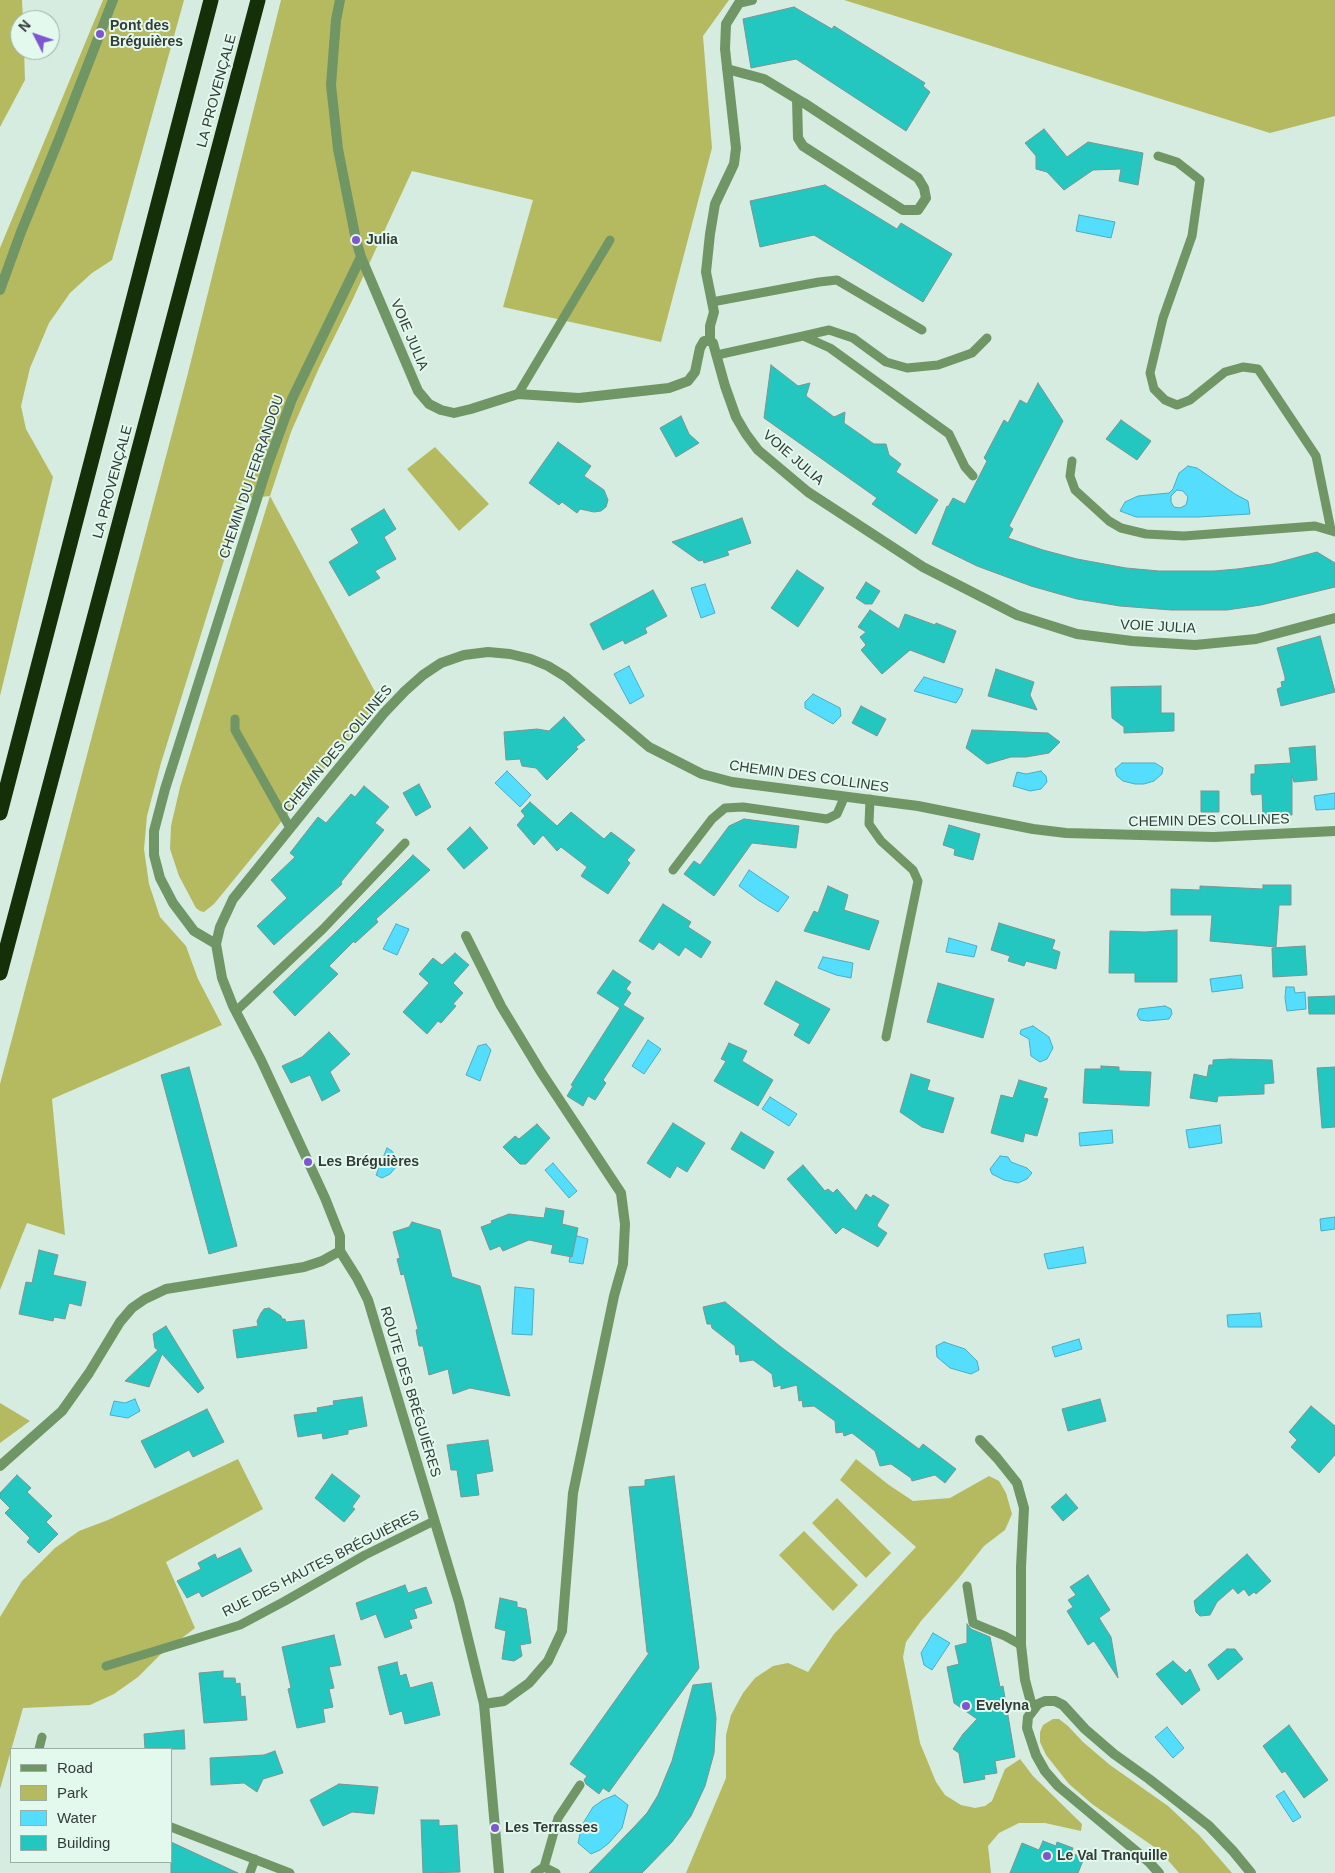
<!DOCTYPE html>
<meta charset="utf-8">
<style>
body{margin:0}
#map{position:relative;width:1335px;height:1873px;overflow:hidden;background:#d6ece1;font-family:Helvetica,sans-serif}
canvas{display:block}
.legend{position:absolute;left:10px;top:1748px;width:162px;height:115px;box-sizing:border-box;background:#e3f9ee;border:1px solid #9dada5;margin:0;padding:6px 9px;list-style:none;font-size:15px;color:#333c37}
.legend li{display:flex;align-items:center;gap:10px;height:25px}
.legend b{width:25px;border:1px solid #9dada5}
.north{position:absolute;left:10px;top:10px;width:50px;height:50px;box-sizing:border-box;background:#e3f9ee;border:1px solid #9dada5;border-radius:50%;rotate:311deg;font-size:14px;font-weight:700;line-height:20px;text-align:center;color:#333c37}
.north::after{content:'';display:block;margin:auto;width:18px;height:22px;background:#7e57d0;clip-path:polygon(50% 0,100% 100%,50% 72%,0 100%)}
</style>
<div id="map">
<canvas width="1335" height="1873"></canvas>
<ul class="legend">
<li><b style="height:6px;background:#719665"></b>Road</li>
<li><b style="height:14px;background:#b5ba61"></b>Park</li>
<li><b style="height:14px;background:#55ddfd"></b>Water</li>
<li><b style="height:14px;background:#23c7c0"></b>Building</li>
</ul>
<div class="north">N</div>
</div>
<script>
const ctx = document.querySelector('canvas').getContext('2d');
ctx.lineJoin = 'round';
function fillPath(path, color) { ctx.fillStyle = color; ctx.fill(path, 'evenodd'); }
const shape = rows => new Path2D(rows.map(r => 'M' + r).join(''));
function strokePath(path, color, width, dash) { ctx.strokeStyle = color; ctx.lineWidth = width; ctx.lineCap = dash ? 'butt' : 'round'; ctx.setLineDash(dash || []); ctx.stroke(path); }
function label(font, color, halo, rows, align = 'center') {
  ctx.font = font + ' Helvetica,sans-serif'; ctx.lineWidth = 4; ctx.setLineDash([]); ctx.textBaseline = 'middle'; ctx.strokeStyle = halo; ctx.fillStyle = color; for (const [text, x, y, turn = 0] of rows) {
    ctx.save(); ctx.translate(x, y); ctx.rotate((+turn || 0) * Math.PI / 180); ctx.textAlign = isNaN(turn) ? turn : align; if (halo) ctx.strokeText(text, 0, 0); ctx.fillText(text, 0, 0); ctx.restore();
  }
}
fillPath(shape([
 [0,0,22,0,23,20,20,20,20,50,24,50,25,80,0,127],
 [103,0,184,0,112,260,92,273,70,293,49,323,30,368,21,406,26,429,53,477,0,696,0,248],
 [281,0,729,0,703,36,712,148,661,342,503,307,533,200,412,171,351,303,319,368,291,432,270,496,380,701,214,904,204,912,200,911,196,908,179,876,170,849,171,826,180,787,270,496,243,499,161,763,147,816,144,849,149,884,160,917,186,946,198,979,222,1025,52,1099,65,1235,27,1223,0,1290,0,1084,188,373],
 [844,0,1335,0,1335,116,1270,133],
 [435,447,489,504,459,531,407,469],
 [0,1403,30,1421,0,1443],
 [238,1459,263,1509,166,1562,195,1628,160,1655,138,1677,114,1694,90,1705,23,1708,0,1789,0,1617,22,1581,55,1548,79,1531,108,1520],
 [856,1459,889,1485,913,1501,950,1498,989,1476,999,1481,1006,1493,1012,1514,1005,1530,984,1546,958,1579,921,1621,906,1642,903,1657,920,1743,936,1782,945,1795,961,1805,975,1808,985,1806,992,1801,1005,1769,1020,1759,1033,1776,1082,1824,1081,1831,1045,1823,1019,1823,999,1833,988,1846,991,1873,686,1873,726,1778,726,1735,731,1715,743,1693,755,1678,773,1666,788,1663,808,1672,834,1634,916,1547,840,1480],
 [837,1498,891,1553,866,1578,812,1523],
 [804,1531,858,1585,833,1611,779,1555],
 [1053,1719,1059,1719,1068,1726,1083,1742,1110,1765,1168,1806,1199,1835,1232,1873,1179,1873,1160,1851,1092,1804,1069,1784,1046,1755,1040,1742,1040,1732,1043,1725]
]), '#b5ba61');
const water = shape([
 [1079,215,1115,222,1111,238,1076,231,1079,215],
 [1188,466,1197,468,1235,494,1248,501,1250,514,1198,517,1136,517,1120,511,1125,502,1138,496,1169,493,1173,489,1179,473,1188,466],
 [1177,490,1183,491,1188,497,1186,505,1180,508,1174,507,1171,502,1171,496,1177,490],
 [705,584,715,613,701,618,691,588,705,584],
 [629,666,644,696,630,704,614,674,629,666],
 [924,677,963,689,961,695,956,703,914,691,924,677],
 [813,694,840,708,841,716,833,724,805,708,805,702,813,694],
 [1122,763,1155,763,1163,768,1162,774,1154,781,1144,784,1135,784,1123,781,1117,776,1115,769,1122,763],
 [507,771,531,795,520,807,495,783,507,771],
 [1041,771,1046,776,1047,782,1041,789,1030,791,1013,786,1017,772,1026,774,1041,771],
 [1335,793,1335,809,1316,810,1314,796,1335,793],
 [749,870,789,897,778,912,758,900,739,886,749,870],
 [396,924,409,929,397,955,383,949,396,924],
 [949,938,977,946,974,957,946,952,949,938],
 [823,957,853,963,851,978,836,975,818,968,823,957],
 [1241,975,1243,988,1212,992,1210,979,1241,975],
 [1286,987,1294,987,1295,993,1305,992,1306,1009,1287,1011,1285,998,1286,987],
 [1165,1006,1171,1009,1172,1014,1169,1019,1148,1021,1140,1020,1137,1015,1139,1009,1165,1006],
 [1033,1026,1049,1037,1053,1048,1047,1059,1040,1062,1031,1056,1029,1039,1020,1034,1021,1030,1033,1026],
 [648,1040,661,1049,644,1074,632,1066,648,1040],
 [486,1044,491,1050,480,1081,466,1075,478,1046,486,1044],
 [770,1097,797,1114,789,1126,762,1109,770,1097],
 [1220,1125,1222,1143,1189,1148,1186,1130,1220,1125],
 [1112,1130,1113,1143,1080,1146,1079,1133,1112,1130],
 [387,1148,392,1151,397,1159,396,1167,390,1174,382,1178,376,1175,387,1148],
 [1000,1156,1008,1157,1011,1162,1027,1168,1032,1173,1027,1179,1018,1183,1004,1180,992,1174,990,1169,1000,1156],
 [553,1163,577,1191,569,1198,545,1170,553,1163],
 [1335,1217,1335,1229,1321,1231,1320,1219,1335,1217],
 [574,1235,588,1239,583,1264,569,1262,574,1235],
 [1083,1247,1086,1263,1048,1269,1044,1254,1083,1247],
 [515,1287,534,1289,532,1335,512,1334,515,1287],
 [1260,1313,1262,1327,1228,1327,1227,1315,1260,1313],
 [1079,1339,1082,1349,1055,1357,1052,1347,1079,1339],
 [944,1342,965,1349,977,1361,979,1370,971,1374,950,1368,937,1357,936,1346,944,1342],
 [135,1399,140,1411,128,1418,110,1415,114,1401,125,1403,135,1399],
 [933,1633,950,1643,932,1670,924,1665,921,1653,933,1633],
 [1167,1727,1184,1748,1173,1758,1155,1737,1167,1727],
 [1284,1791,1301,1817,1293,1822,1276,1796,1284,1791],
 [615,1795,628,1805,622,1828,609,1843,600,1850,591,1854,578,1843,582,1825,593,1807,603,1800,615,1795]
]);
fillPath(water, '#55ddfd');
strokePath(water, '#4badc2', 1);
const building = shape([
 [794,7,832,29,834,26,925,83,923,86,930,92,906,131,796,59,751,68,743,19,794,7],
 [1044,129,1067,157,1088,142,1143,153,1138,185,1119,181,1121,169,1093,170,1064,190,1047,172,1036,169,1036,156,1025,143,1044,129],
 [825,185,897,229,901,223,952,254,923,302,814,235,760,247,750,201,825,185],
 [771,365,798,386,810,383,806,396,834,417,845,412,844,423,874,444,886,444,889,455,901,464,896,472,938,500,916,534,872,504,877,498,764,418,771,365],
 [1038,383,1063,421,1009,526,1013,529,1008,538,1043,550,1077,559,1126,568,1159,571,1214,571,1237,569,1272,564,1317,552,1335,563,1335,587,1261,605,1227,610,1171,610,1120,606,1077,599,1031,586,977,566,932,544,947,506,948,507,953,498,965,504,987,461,984,458,1004,420,1008,423,1020,400,1027,404,1038,383],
 [681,416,689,434,699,443,676,457,660,428,681,416],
 [1121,420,1151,441,1137,460,1106,439,1121,420],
 [558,442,591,466,584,476,604,490,608,500,606,507,601,511,594,512,580,509,577,513,562,502,559,505,529,483,558,442],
 [384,509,396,529,384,537,396,559,375,571,380,578,349,596,329,562,359,543,351,529,384,509],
 [742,518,751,543,727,551,729,555,704,563,703,560,699,561,672,542,742,518],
 [797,570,824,588,798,627,771,608,797,570],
 [866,582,880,591,872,604,865,604,856,598,866,582],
 [653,590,667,616,645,628,647,633,625,644,623,640,603,650,590,624,653,590],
 [870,610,899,629,905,614,935,625,936,623,956,631,944,663,910,650,882,674,861,650,866,645,860,637,866,632,858,627,870,610],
 [1320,636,1335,692,1281,706,1277,689,1282,687,1281,682,1285,681,1285,677,1277,648,1320,636],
 [996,669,1034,682,1030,695,1037,710,988,696,996,669],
 [1161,686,1161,713,1174,713,1174,731,1124,733,1124,727,1112,718,1111,687,1161,686],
 [861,706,886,719,877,736,852,723,861,706],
 [564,717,585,740,576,747,578,749,547,780,536,768,522,766,520,759,506,760,504,732,537,729,549,731,564,717],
 [972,730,1048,733,1060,742,1049,753,1026,757,1011,757,987,764,966,748,972,730],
 [1315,746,1317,780,1294,782,1292,775,1292,815,1263,816,1262,794,1252,795,1251,792,1251,774,1255,774,1255,765,1291,763,1289,748,1315,746],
 [419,784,431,807,416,816,403,793,419,784],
 [364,786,389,807,375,823,384,830,341,882,342,884,274,945,257,926,287,898,271,880,295,857,290,853,318,817,326,823,351,794,355,797,364,786],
 [1201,791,1219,791,1219,812,1201,812,1201,791],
 [530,802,557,826,571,812,604,839,611,832,635,850,627,860,630,863,608,894,581,876,587,867,561,847,557,851,543,835,534,845,517,825,525,816,521,811,530,802],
 [744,819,799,826,796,848,752,843,714,896,684,874,694,861,700,865,729,826,744,819],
 [949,825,980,834,973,860,954,855,955,849,943,845,949,825],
 [470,827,488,848,464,869,447,849,470,827],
 [413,855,430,870,376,919,378,922,355,943,354,941,329,966,338,974,295,1016,273,992,335,933,413,855],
 [1263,885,1291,885,1291,905,1279,905,1276,947,1210,941,1212,915,1171,915,1171,889,1200,890,1200,886,1263,889,1263,885],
 [828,886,848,895,844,910,879,921,869,950,804,931,814,911,818,913,828,886],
 [663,904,691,922,688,927,711,942,701,958,685,947,679,956,659,942,653,950,639,941,663,904],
 [999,923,1055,940,1052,949,1060,952,1056,969,1026,961,1024,966,1008,961,1010,956,991,950,999,923],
 [1177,930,1177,982,1135,982,1135,973,1109,973,1110,931,1145,932,1177,930],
 [1305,946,1307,975,1273,977,1272,948,1305,946],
 [455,953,469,965,453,983,463,993,453,1004,456,1006,441,1023,438,1021,427,1034,403,1012,429,983,419,974,433,958,442,965,455,953],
 [613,970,631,982,626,989,631,993,623,1005,644,1018,603,1080,606,1083,595,1100,588,1096,583,1106,567,1096,573,1086,571,1085,620,1008,597,993,613,970],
 [776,981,830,1009,809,1044,794,1035,800,1024,764,1004,776,981],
 [938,983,994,999,983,1038,927,1022,938,983],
 [1335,996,1335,1014,1309,1014,1308,997,1335,996],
 [329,1032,350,1054,330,1072,340,1091,322,1101,310,1075,291,1083,282,1066,302,1057,329,1032],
 [729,1043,747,1051,742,1061,773,1080,758,1106,714,1081,726,1061,721,1059,729,1043],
 [1230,1059,1272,1060,1274,1083,1264,1084,1264,1094,1218,1096,1217,1102,1190,1098,1194,1074,1207,1077,1209,1065,1213,1065,1213,1060,1230,1059],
 [1101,1066,1119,1067,1119,1071,1151,1072,1149,1106,1083,1103,1085,1069,1101,1069,1101,1066],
 [189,1067,237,1246,209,1254,161,1075,189,1067],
 [1335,1067,1335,1127,1322,1128,1317,1068,1335,1067],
 [911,1074,930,1080,927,1090,954,1098,943,1133,922,1127,900,1112,911,1074],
 [1019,1080,1047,1088,1043,1098,1048,1099,1037,1136,1025,1133,1023,1142,991,1133,1001,1095,1013,1098,1019,1080],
 [673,1123,705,1143,687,1172,677,1166,670,1178,647,1163,673,1123],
 [537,1124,550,1138,526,1164,520,1164,503,1147,515,1136,519,1139,537,1124],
 [741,1132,774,1152,764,1169,731,1149,741,1132],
 [803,1165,825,1191,828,1189,833,1193,837,1189,856,1211,866,1194,871,1198,873,1195,889,1205,877,1225,878,1227,887,1233,878,1247,843,1227,836,1234,787,1179,803,1165],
 [546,1208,564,1211,562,1224,578,1228,572,1257,551,1253,553,1245,529,1240,503,1251,500,1246,490,1250,481,1227,492,1223,491,1221,509,1214,544,1218,546,1208],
 [412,1222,440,1230,452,1277,480,1286,510,1396,470,1388,453,1394,448,1369,429,1375,423,1346,419,1346,416,1330,418,1329,404,1274,401,1275,397,1259,400,1258,393,1232,409,1227,412,1222],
 [39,1250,58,1255,53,1275,86,1282,81,1306,69,1303,65,1319,54,1317,53,1321,19,1314,26,1282,32,1283,39,1250],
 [725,1302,781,1347,919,1449,923,1444,956,1469,945,1483,935,1475,912,1481,911,1478,891,1464,880,1466,875,1451,852,1433,844,1436,843,1432,836,1433,835,1421,814,1406,803,1407,802,1400,799,1401,797,1385,781,1389,781,1385,774,1387,772,1374,753,1360,740,1362,739,1354,736,1355,735,1346,712,1328,711,1324,707,1324,703,1307,725,1302],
 [269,1308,281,1316,282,1319,285,1319,286,1322,304,1320,307,1348,237,1358,233,1330,258,1326,257,1321,261,1313,264,1309,269,1308],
 [166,1326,204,1388,198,1393,162,1354,149,1387,125,1381,158,1350,155,1348,153,1334,166,1326],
 [362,1397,367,1426,348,1430,348,1434,323,1439,322,1433,298,1437,294,1415,318,1412,317,1408,334,1405,333,1401,362,1397],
 [1100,1399,1106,1421,1068,1431,1062,1409,1100,1399],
 [1311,1406,1335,1426,1335,1455,1319,1473,1291,1447,1297,1440,1289,1432,1311,1406],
 [207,1409,224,1442,193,1457,189,1450,155,1468,141,1441,207,1409],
 [488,1440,493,1471,476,1474,479,1495,461,1497,457,1470,451,1470,447,1445,488,1440],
 [332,1474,360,1496,352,1507,355,1509,344,1522,315,1498,332,1474],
 [17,1475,31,1488,27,1492,52,1516,46,1522,58,1534,39,1553,27,1542,30,1538,5,1513,10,1508,0,1498,0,1493,17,1475],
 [674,1476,699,1668,609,1792,603,1788,599,1794,586,1784,584,1780,587,1776,570,1764,649,1653,647,1652,629,1487,645,1486,645,1480,674,1476],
 [1066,1494,1078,1508,1063,1521,1051,1507,1066,1494],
 [240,1548,252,1571,202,1597,199,1592,187,1598,177,1581,201,1569,198,1563,215,1554,217,1559,240,1548],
 [1247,1554,1271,1581,1256,1594,1254,1592,1249,1596,1244,1589,1238,1594,1233,1588,1217,1602,1210,1615,1200,1616,1196,1612,1194,1601,1247,1554],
 [1088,1575,1110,1610,1099,1618,1111,1637,1118,1678,1094,1641,1088,1645,1067,1611,1073,1607,1068,1600,1076,1595,1070,1587,1088,1575],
 [405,1585,408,1593,426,1587,432,1603,414,1609,417,1618,409,1620,412,1628,385,1638,376,1614,361,1620,356,1603,405,1585],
 [500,1598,517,1602,517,1607,526,1609,531,1643,520,1645,522,1656,514,1661,502,1659,506,1631,495,1628,500,1598],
 [967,1624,971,1629,990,1637,1000,1687,1003,1686,1015,1757,995,1761,997,1773,984,1775,985,1779,964,1783,959,1753,953,1749,963,1734,977,1719,954,1703,947,1667,959,1664,955,1646,967,1643,967,1624],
 [334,1635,341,1665,329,1667,334,1688,329,1689,333,1707,323,1709,325,1722,297,1728,288,1689,291,1688,282,1647,334,1635],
 [1227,1649,1235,1649,1243,1659,1218,1680,1208,1665,1227,1649],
 [1173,1661,1186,1673,1190,1669,1200,1690,1182,1705,1156,1674,1173,1661],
 [397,1662,400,1676,406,1674,410,1688,432,1682,440,1715,405,1724,402,1711,390,1715,378,1667,397,1662],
 [223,1671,223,1678,235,1678,236,1684,240,1683,241,1697,245,1696,247,1720,204,1723,199,1673,223,1671],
 [711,1683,716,1718,714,1753,705,1786,691,1816,672,1842,642,1873,589,1873,633,1828,647,1813,658,1795,672,1761,693,1685,711,1683],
 [1289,1725,1328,1780,1304,1798,1285,1771,1282,1773,1263,1746,1289,1725],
 [184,1730,185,1749,145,1749,144,1734,184,1730],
 [275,1751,283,1773,263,1779,257,1792,244,1783,211,1785,210,1758,264,1755,275,1751],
 [339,1784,378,1787,374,1814,352,1812,323,1826,310,1800,339,1784],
 [421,1820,439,1820,439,1826,457,1825,460,1872,423,1873,421,1820],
 [1043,1841,1056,1846,1057,1842,1073,1848,1071,1853,1084,1858,1078,1873,1010,1873,1022,1843,1039,1850,1043,1841],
 [171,1842,238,1873,171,1873,171,1842]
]);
fillPath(building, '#23c7c0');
strokePath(building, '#7c9492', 1);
strokePath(shape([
 [1158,156,1177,162,1200,180,1192,236,1163,318,1150,373,1154,389,1165,400,1177,405,1190,400,1225,372,1243,367,1258,369,1316,456,1331,530],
 [712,302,819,282,837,280,922,330],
 [803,336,829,330,853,338,886,362,907,368,938,365,972,353,987,338],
 [717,355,803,336,830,348,949,434,965,467,973,476],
 [518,394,610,240],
 [1072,461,1070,476,1075,490,1109,521,1121,528,1146,534,1184,536,1315,526,1335,532],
 [235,719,235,730,290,828],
 [870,799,869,824,881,841,913,870,918,881,886,1037],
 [673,870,712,819,725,808,743,807,827,819,837,814,844,798],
 [236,1011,323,929,405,843],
 [967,1586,973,1623,1005,1636,1021,1645],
 [106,1666,240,1625,285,1601,365,1555,434,1521],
 [39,1749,42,1737],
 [171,1827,290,1873],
 [544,1867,556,1873],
 [250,1873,255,1859],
 [535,1873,544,1867,558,1818,580,1785]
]), '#719665', 9);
strokePath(shape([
 [340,0,336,20,331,85,338,149,356,240,361,257,418,391,429,404,441,410,454,413,471,409,518,394,579,398,669,388,688,381,695,372,700,348,704,341,710,341],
 [727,69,764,79,797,99,804,103,918,178,924,188,926,198,918,210,903,210,803,146,798,138,797,99],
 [0,290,21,232,59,139,113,0],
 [710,341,713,343,725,386,736,417,746,434,758,450,808,492,923,567,1017,615,1077,634,1132,641,1195,645,1256,639,1335,618],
 [710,341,710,326,714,312,706,272,710,234,715,204,734,164,736,148,725,49,726,24,739,3,752,0],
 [466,936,501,1006,541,1072,621,1193,625,1224,623,1264,614,1296,573,1493,562,1631,548,1661,529,1683,504,1701,484,1704],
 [216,944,194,931,173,903,160,878,154,855,154,831,165,789,268,464,292,399,361,257],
 [340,1251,340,1236,325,1198,261,1060,233,1006,222,978,216,944,220,927,233,899,333,775,384,713,405,691,423,675,441,663,464,655,488,652,510,654,531,659,548,666,566,677,649,747,702,774,732,782,918,806,1033,829,1066,833,1214,837,1335,831],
 [980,1440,997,1458,1017,1483,1024,1508,1021,1567,1021,1645,1025,1680,1033,1710],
 [1159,1873,1149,1862,1058,1786,1045,1771,1036,1755,1027,1728,1028,1717,1038,1704,1045,1701,1055,1701,1063,1705,1085,1729,1114,1754,1149,1779,1209,1826,1233,1851,1251,1873]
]), '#719665', 10);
strokePath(shape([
 [0,1466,62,1411,89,1373,120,1322,132,1308,145,1299,166,1289,304,1267,322,1261,340,1251,357,1278,368,1300,459,1602,484,1704,499,1873]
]), '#719665', 10);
strokePath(shape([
 [0,813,211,0],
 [0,973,258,0]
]), '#133008', 15);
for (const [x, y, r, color] of [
 [100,34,5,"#7e57d0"],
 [356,240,5,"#7e57d0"],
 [308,1162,5,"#7e57d0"],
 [966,1706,5,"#7e57d0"],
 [495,1828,5,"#7e57d0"],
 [1047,1856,5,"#7e57d0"]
]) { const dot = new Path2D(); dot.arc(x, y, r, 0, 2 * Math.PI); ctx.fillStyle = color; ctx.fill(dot); strokePath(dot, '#e3f9ee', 2); }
label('bold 14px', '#333c37', '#e3f9ee', [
 ["Pont des",110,26],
 ["Bréguières",110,42],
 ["Julia",366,240],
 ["Les Bréguières",318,1162],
 ["Evelyna",976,1706],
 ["Les Terrasses",505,1828],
 ["Le Val Tranquille",1057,1856]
], 'left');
label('14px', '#333c37', '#e3f9ee', [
 ["LA PROVENÇALE",217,91,-75],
 ["VOIE JULIA",409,335,67],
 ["VOIE JULIA",793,458,41],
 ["CHEMIN DU FERRANDOU",252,477,-71],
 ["LA PROVENÇALE",113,482,-75],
 ["VOIE JULIA",1158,627,3],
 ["CHEMIN DES COLLINES",338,749,-50],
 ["CHEMIN DES COLLINES",809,777,8],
 ["CHEMIN DES COLLINES",1209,821,-1],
 ["ROUTE DES BRÉGUIÈRES",410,1392,73],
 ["RUE DES HAUTES BRÉGUIÈRES",321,1564,-27]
]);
</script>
